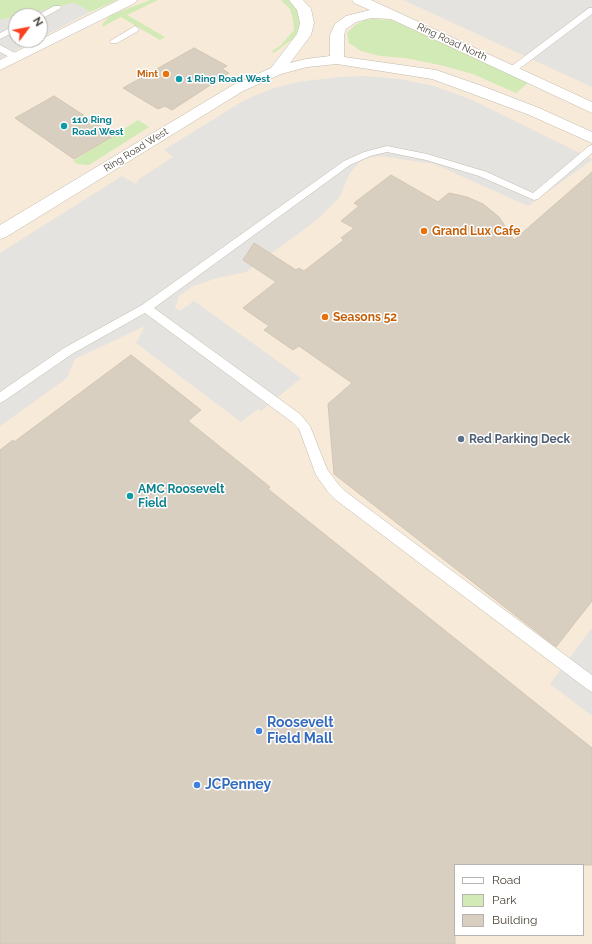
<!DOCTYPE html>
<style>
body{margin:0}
#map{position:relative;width:592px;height:944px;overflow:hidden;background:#f6f3ec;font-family:Raleway,sans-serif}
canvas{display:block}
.legend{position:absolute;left:454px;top:864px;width:130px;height:72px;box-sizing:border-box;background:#fff;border:1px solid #b7b4b0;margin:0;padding:5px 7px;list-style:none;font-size:12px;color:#4b4439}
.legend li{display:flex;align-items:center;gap:8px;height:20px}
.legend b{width:20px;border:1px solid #b7b4b0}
.north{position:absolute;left:8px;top:8px;width:40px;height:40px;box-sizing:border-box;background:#fff;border:1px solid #b7b4b0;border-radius:50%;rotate:58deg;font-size:11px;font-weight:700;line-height:16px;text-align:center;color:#4b4439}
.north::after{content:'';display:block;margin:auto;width:14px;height:18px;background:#fc3f1d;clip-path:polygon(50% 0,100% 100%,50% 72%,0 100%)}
</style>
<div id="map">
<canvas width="592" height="944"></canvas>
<ul class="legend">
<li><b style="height:5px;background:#fff"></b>Road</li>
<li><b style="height:11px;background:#d2eab5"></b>Park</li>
<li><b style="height:11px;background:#d8cfc1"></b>Building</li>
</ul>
<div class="north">N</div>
</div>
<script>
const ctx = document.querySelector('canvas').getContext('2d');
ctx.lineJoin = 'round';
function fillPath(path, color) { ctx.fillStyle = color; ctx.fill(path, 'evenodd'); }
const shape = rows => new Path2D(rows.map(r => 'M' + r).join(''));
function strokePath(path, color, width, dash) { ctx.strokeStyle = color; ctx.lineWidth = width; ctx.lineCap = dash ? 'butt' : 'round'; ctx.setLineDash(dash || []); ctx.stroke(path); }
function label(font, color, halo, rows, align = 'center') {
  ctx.font = font + ' Raleway,sans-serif'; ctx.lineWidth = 3; ctx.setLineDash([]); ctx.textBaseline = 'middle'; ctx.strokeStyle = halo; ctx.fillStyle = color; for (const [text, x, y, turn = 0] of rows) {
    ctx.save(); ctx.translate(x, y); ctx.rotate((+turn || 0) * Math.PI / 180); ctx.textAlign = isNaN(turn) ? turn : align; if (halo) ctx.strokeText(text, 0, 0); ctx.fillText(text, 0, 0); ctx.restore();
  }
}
fillPath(shape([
 [0,0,592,0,592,944,0,944],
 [16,16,40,16,40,40,16,40],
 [455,865,583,865,583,935,455,935]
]), '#f7ead8');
fillPath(shape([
 [0,0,117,0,90,12,75,3,0,20],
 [150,0,158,0,127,15,165,37,160,40,121,17,102,27,103,23,111,15],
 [281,0,288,0,297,9,299,14,300,24,295,37,274,53,272,51,280,46,294,30,293,19,290,9],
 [374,19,390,20,400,23,528,83,516,93,473,74,440,65,405,58,380,56,361,51,349,43,347,33,355,25,365,20],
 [138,120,149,127,89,165,78,164,73,161]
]), '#d2eab5');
fillPath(shape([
 [403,0,592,0,592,87],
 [75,3,90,12,40,38,40,16,19,16],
 [16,17,16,40,35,40,0,59,0,20],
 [365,76,400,79,434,86,472,100,592,159,592,160,528,206,434,164,380,156,369,158,361,161,354,168,349,175,339,198,318,219,246,272,217,278,191,287,179,296,175,308,180,311,194,301,301,378,261,411,258,409,241,422,136,343,145,326,75,359,67,378,0,426,0,253,122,176,136,184,139,179,173,157,164,150,243,101,271,89,298,82,339,77],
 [592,628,592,716,550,684]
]), '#e5e3e0');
const building = shape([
 [194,48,227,66,222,69,229,73,172,110,165,106,158,109,123,88,194,48],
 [54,96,108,131,106,131,115,135,74,159,15,118,54,96],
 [592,172,592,601,556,647,334,474,328,404,352,383,299,346,293,350,264,330,269,326,243,308,276,282,243,260,254,243,296,270,299,268,304,271,344,240,341,238,354,228,341,221,359,206,354,203,391,175,438,202,449,193,467,197,483,204,499,217,514,240,592,172],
 [131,355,201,410,188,421,270,487,268,489,592,748,592,865,455,865,455,944,0,944,0,450,13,440,14,442,131,355]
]);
fillPath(building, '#d8cfc1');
strokePath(building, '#d3c7b4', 1);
const lane = shape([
 [54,6,60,6,61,8,43,18,40,18,40,16,36,16,54,6],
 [589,8,592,8,592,14,515,72,509,72,508,70,509,68,589,8],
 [16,25,16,31,0,39,0,33,16,25],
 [135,26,139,29,138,31,117,43,111,43,110,41,135,26],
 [0,45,19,55,20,57,19,59,13,59,0,52,0,45],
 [592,145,592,153,538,199,534,200,479,176,426,160,387,152,370,156,350,165,154,308,300,414,310,426,327,469,338,484,346,492,592,675,592,692,587,689,336,500,328,492,316,475,299,429,292,422,145,313,72,354,4,401,0,403,0,392,64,348,142,305,344,161,364,152,387,146,427,154,487,172,533,193,589,146,592,145]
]);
const street = shape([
 [119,0,137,0,135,3,0,70,0,60,119,0],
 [289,0,303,0,311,9,314,23,311,35,290,63,306,59,330,56,330,35,335,24,346,16,370,10,354,3,352,0,371,0,592,102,592,113,391,19,371,18,356,22,346,29,344,35,344,57,436,70,482,86,539,108,592,132,592,143,527,114,432,79,337,64,307,67,281,74,243,91,6,237,0,239,0,225,233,85,271,68,297,34,300,23,297,10,289,0]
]);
strokePath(lane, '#c2bbae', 1);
strokePath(street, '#c2bbae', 1);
fillPath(lane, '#fff');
fillPath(street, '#fff');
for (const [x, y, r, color] of [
 [166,74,4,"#e8710a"],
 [179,79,4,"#0f9aa8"],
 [64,126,4,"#0f9aa8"],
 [424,231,4,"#e8710a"],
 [325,317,4,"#e8710a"],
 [461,439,4,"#5c6f8a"],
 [130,496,4,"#0f9aa8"],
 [259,731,4,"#3f7fe0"],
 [197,785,4,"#3f7fe0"]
]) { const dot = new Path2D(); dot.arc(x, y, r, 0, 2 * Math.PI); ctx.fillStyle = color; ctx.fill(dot); strokePath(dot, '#fff', 1.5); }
label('10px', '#4b4439', '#fff', [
 ["Ring Road North",452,42,25],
 ["Ring Road West",136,150,-32]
]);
label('bold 10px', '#c56008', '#fff', [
 ["Mint",158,74]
], 'right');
label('bold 10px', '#0d838f', '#fff', [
 ["1 Ring Road West",187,79],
 ["110 Ring",72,120],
 ["Road West",72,132]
], 'left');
label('bold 12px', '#c56008', '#fff', [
 ["Grand Lux Cafe",432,231],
 ["Seasons 52",333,317]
], 'left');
label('bold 12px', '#4e5e75', '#fff', [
 ["Red Parking Deck",469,439]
], 'left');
label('bold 12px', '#0d838f', '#fff', [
 ["AMC Roosevelt",138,489],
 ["Field",138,503]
], 'left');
label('bold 14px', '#366cbe', '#fff', [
 ["Roosevelt",267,723],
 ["Field Mall",267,739],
 ["JCPenney",205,785]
], 'left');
</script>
